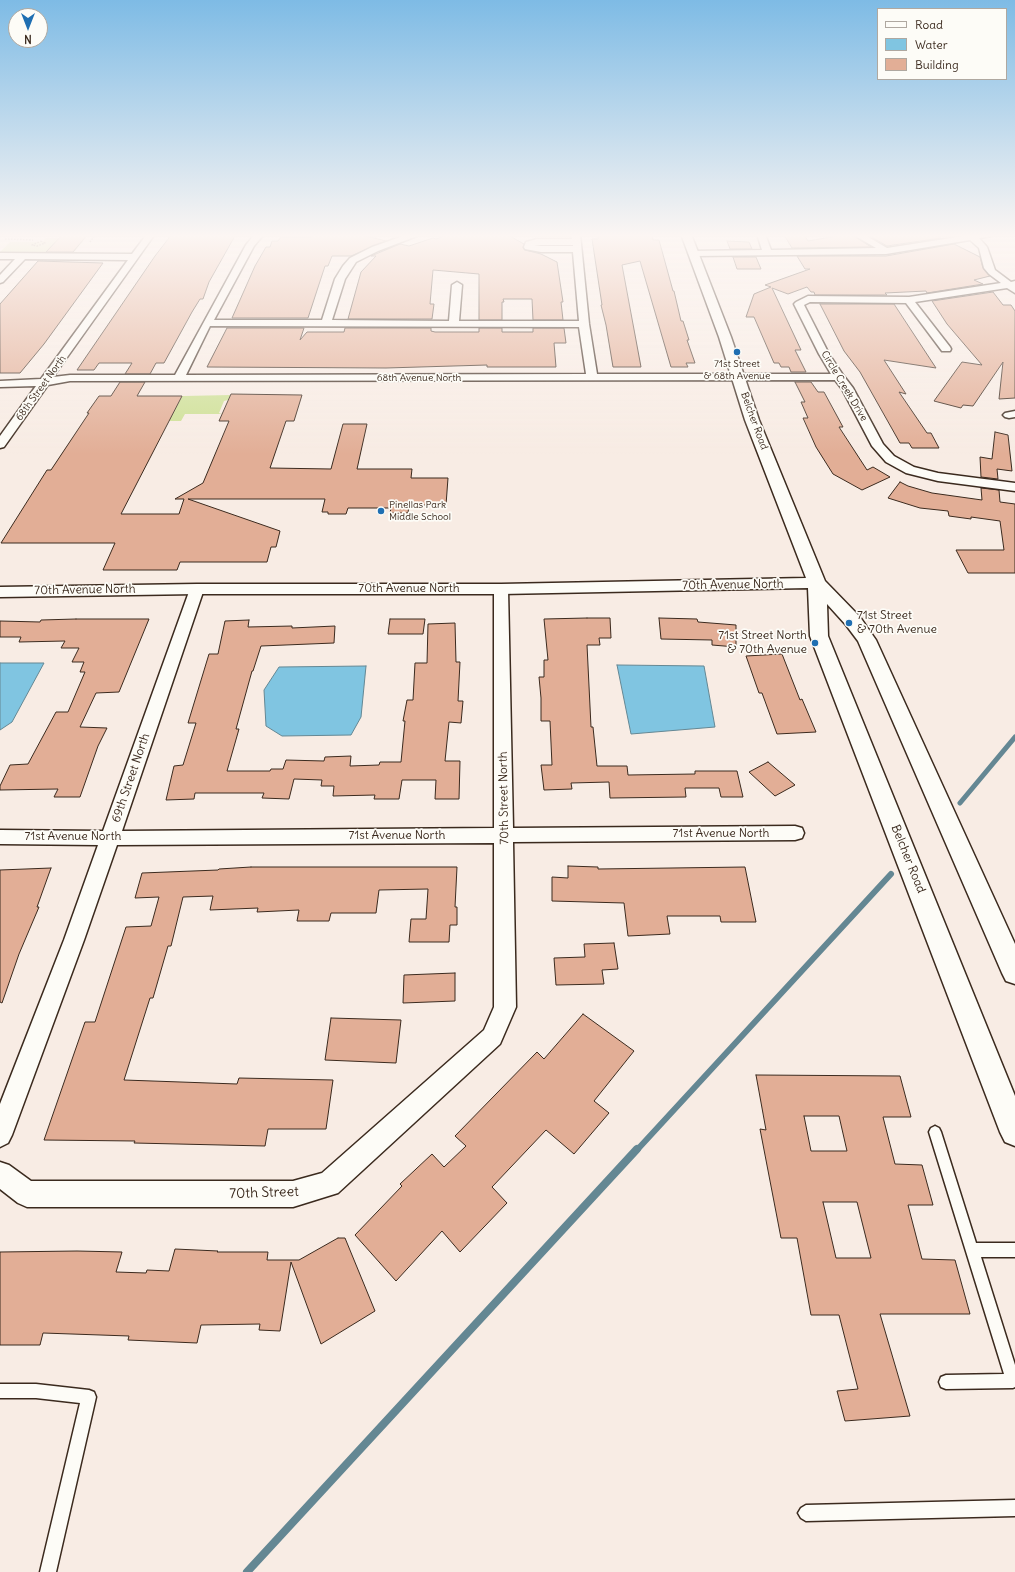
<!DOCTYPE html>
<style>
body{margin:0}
#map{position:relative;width:1015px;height:1572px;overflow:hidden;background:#f8ece4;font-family:Delius,sans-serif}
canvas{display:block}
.legend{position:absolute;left:877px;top:8px;width:130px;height:72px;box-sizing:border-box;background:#fdfcf7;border:1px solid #afa8a0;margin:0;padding:5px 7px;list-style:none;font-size:12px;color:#3b2a1e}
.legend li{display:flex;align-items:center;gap:8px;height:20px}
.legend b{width:20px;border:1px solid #afa8a0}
.north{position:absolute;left:8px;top:8px;width:40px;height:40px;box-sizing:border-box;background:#fdfcf7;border:1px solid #afa8a0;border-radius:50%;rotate:180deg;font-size:11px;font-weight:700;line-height:16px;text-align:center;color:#3b2a1e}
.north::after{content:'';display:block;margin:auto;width:14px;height:18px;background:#1f6fb2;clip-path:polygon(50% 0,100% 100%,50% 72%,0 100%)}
</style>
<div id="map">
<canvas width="1015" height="1572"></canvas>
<ul class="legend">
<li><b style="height:5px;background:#fdfcf7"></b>Road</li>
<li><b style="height:11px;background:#80c5e1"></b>Water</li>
<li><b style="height:11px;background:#e2ae96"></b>Building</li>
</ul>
<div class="north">N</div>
</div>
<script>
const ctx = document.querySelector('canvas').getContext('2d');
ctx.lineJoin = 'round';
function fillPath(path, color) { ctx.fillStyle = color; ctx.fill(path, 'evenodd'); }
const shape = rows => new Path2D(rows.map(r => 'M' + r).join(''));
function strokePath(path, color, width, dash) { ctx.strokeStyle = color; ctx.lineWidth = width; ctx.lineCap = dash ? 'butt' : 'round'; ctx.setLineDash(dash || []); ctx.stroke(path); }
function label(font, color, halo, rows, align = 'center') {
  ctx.font = font + ' Delius,sans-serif'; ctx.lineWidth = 3.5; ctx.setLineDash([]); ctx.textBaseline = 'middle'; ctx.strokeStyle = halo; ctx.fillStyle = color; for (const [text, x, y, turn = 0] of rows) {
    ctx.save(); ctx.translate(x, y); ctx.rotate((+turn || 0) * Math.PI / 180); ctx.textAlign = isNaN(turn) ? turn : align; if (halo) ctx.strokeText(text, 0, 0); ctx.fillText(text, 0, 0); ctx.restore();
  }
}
fillPath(shape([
 [46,238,86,238,74,252,0,252,10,242,42,242],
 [231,395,228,400,224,401,219,413,222,414,185,414,181,421,157,421,173,413,182,396]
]), '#cde094');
const water = shape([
 [0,663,44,663,12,722,0,730,0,663],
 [617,665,704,666,715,727,631,734,617,665],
 [366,666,361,717,351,735,282,736,266,726,264,690,279,667,366,666]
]);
fillPath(water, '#80c5e1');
strokePath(water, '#648793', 1);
strokePath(shape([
 [960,803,1015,737]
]), '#648793', 5);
strokePath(shape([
 [637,1150,891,874]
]), '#648793', 6);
strokePath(shape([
 [247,1572,637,1149]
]), '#648793', 8);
const building = shape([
 [63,234,88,234,73,252,46,252,63,234],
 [172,234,236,234,209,282,203,299,200,299,192,312,164,363,156,363,150,374,125,374,132,363,99,363,94,370,77,370,155,256,172,234],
 [358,234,386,241,351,256,332,256,328,266,325,266,308,318,232,318,255,266,266,247,270,247,272,241,278,241,281,237,311,237,312,235,358,234],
 [449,234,453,236,458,234,506,234,524,244,523,248,525,250,541,254,557,262,563,302,561,302,563,320,533,320,532,299,503,299,504,302,502,302,502,320,479,320,479,274,433,270,430,304,434,304,432,319,348,319,361,272,376,256,371,256,400,244,409,246,433,238,436,239,449,234],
 [848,234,851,234,871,247,792,248,784,235,804,235,808,241,848,234],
 [866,234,933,234,941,238,887,246,866,234],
 [598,236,652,236,653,240,659,240,673,291,674,291,681,321,683,321,689,340,687,340,695,363,686,363,688,367,671,367,640,261,622,265,641,367,613,367,606,325,601,305,602,305,592,239,598,239,598,236],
 [727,241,749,242,752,249,730,249,727,241],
 [954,244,980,257,983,268,990,276,974,280,983,284,927,293,926,291,885,293,887,295,815,295,814,292,811,292,807,287,788,294,772,288,801,350,795,350,806,372,791,372,789,367,781,367,779,363,774,363,754,317,746,317,754,294,771,287,765,285,810,269,805,269,797,256,886,256,954,244],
 [733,257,756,257,761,269,737,269,733,257],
 [38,261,103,263,44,344,20,373,0,373,0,304,38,261],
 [993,292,1003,305,1011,305,1015,311,1015,398,999,399,1003,362,973,406,963,405,961,408,934,401,962,362,982,365,947,324,932,301,993,292],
 [820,304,894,304,936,368,884,360,906,394,899,392,927,433,931,433,939,448,912,448,909,443,900,443,860,372,844,351,820,304],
 [227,328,304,328,300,340,307,332,344,332,345,328,431,328,431,331,435,332,479,332,479,328,502,328,502,332,533,332,533,328,564,328,566,343,554,343,556,367,487,367,487,365,386,368,207,367,227,328],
 [120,382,145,382,137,396,182,396,121,514,179,514,184,499,175,499,203,483,229,421,219,421,231,394,302,395,294,421,286,421,270,468,331,469,343,424,367,424,357,469,412,469,411,478,448,478,446,505,409,505,408,513,390,513,391,508,348,508,346,514,328,514,328,512,322,512,325,499,188,499,280,531,276,547,271,547,267,562,180,562,177,570,103,570,115,543,1,543,47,470,51,470,89,413,87,413,99,396,111,396,120,382],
 [795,382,811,382,818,392,824,392,843,427,839,427,867,470,873,467,890,477,862,490,833,474,816,447,803,418,808,418,801,402,805,402,795,382],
 [995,432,1008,435,1012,471,997,469,998,479,981,477,980,457,992,459,995,432],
 [900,482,908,486,932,493,982,500,981,488,999,490,1000,502,1015,504,1015,573,968,573,956,550,1004,550,1000,521,971,517,971,519,949,516,948,511,920,508,888,498,900,482],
 [587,618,610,618,611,638,599,638,600,645,587,645,591,727,593,727,597,766,627,766,628,775,695,774,695,771,737,771,743,797,721,797,719,788,685,788,686,797,610,798,609,782,571,783,572,789,544,790,541,765,552,765,550,721,541,721,541,698,539,677,544,677,544,660,548,660,544,619,587,618],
 [659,618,697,619,698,622,736,625,736,647,712,645,712,640,661,639,659,618],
 [76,619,149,619,119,692,96,693,80,727,107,728,98,746,80,797,54,797,58,789,0,790,0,786,10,765,28,764,56,712,68,712,85,672,80,672,84,662,72,662,79,648,61,648,65,641,19,642,21,637,0,637,0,621,40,622,41,620,76,619],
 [390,619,425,619,423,634,388,634,390,619],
 [249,620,248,627,292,626,292,628,335,626,334,643,261,646,253,671,252,671,236,729,239,729,227,771,270,771,271,769,283,769,286,760,324,761,325,757,351,756,350,766,379,765,380,762,401,762,405,721,403,721,407,700,413,700,415,663,427,663,428,624,455,623,456,662,460,662,458,701,463,701,461,723,449,722,445,761,460,761,459,799,435,799,436,780,402,780,399,799,374,799,375,795,333,796,334,786,321,786,322,780,294,779,289,799,262,798,264,793,195,793,194,799,166,800,174,766,183,765,196,723,188,723,209,654,218,654,225,621,249,620],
 [782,654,800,700,802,699,816,732,777,734,762,693,759,693,746,656,782,654],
 [768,762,795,785,775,796,749,772,768,762],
 [568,866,598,867,598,869,745,867,756,922,721,922,720,916,667,916,670,934,628,936,624,903,552,901,552,877,568,878,568,866],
 [251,867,457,867,455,907,457,907,457,925,450,925,449,942,409,942,411,919,426,919,428,889,379,890,376,913,331,913,329,921,297,921,299,910,257,912,258,908,210,910,213,896,183,897,171,946,168,946,153,998,150,998,124,1080,237,1084,239,1078,333,1080,326,1129,268,1129,265,1146,134,1143,135,1141,44,1140,85,1022,95,1022,126,927,151,926,159,897,135,898,142,873,218,870,219,869,251,867],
 [51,868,37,907,39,907,19,954,2,1003,0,1002,0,870,51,868],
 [614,943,618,969,602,970,604,984,556,985,554,958,585,957,584,944,614,943],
 [455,973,455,1001,403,1003,404,975,455,973],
 [583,1014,634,1051,594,1101,609,1113,574,1154,546,1130,492,1187,507,1203,460,1252,442,1231,396,1281,355,1235,402,1186,400,1184,432,1154,444,1167,466,1146,455,1136,537,1052,544,1059,583,1014],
 [331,1018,401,1020,396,1063,325,1060,331,1018],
 [756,1075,900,1076,911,1117,883,1117,895,1164,922,1165,933,1205,908,1205,922,1259,955,1260,970,1314,880,1314,910,1416,845,1421,837,1391,858,1389,839,1315,811,1315,797,1238,781,1238,760,1129,766,1130,756,1075],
 [804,1116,839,1116,847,1151,811,1151,804,1116],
 [823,1202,857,1202,871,1258,836,1258,823,1202],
 [338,1238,345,1238,375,1311,321,1344,291,1262,280,1331,259,1330,260,1324,201,1325,197,1343,128,1340,129,1336,43,1333,40,1345,0,1345,0,1252,77,1251,122,1252,116,1272,146,1273,147,1270,169,1271,175,1249,218,1251,217,1252,268,1252,267,1260,299,1260,338,1238]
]);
fillPath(building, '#e2ae96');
strokePath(building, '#3b2a1e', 1);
const lane = shape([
 [935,1126,939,1128,941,1132,976,1243,1015,1243,1015,1257,981,1257,1015,1365,1015,1387,1013,1388,946,1389,941,1387,939,1382,941,1377,946,1375,1004,1374,929,1132,931,1128,935,1126],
 [0,1384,36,1384,89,1390,94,1392,96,1397,56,1572,40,1572,80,1403,36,1398,0,1398,0,1384],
 [1015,1500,1015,1516,806,1521,801,1518,798,1513,801,1508,806,1505,1015,1500]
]);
const street = shape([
 [147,234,155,234,53,377,70,375,175,375,246,245,255,234,264,234,254,246,214,320,322,320,335,279,343,266,350,258,372,247,409,234,422,234,378,251,356,262,345,279,332,320,449,321,452,285,457,282,462,285,459,321,579,321,573,252,541,252,525,249,524,247,526,242,537,239,572,239,572,234,580,234,589,324,597,374,831,374,819,354,794,304,796,302,808,296,909,297,1001,283,989,274,984,268,979,248,970,240,886,254,694,256,691,255,690,253,691,251,762,250,757,234,765,234,771,250,876,248,852,234,863,234,887,248,964,236,963,234,993,234,992,236,979,238,987,247,995,270,1011,282,1015,281,1015,293,1007,288,915,302,950,347,951,349,950,351,942,351,906,303,810,302,804,305,829,354,843,375,853,388,883,444,894,456,914,467,938,473,1015,483,1015,491,938,481,906,473,886,462,872,446,842,389,835,380,70,381,48,385,4,447,0,448,0,436,36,386,0,387,0,381,41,379,128,260,25,259,3,282,0,283,0,275,15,259,0,259,0,253,132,254,147,234],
 [534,245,573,245,573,246,541,246,534,245],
 [210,326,579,327,586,374,186,375,210,326],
 [1015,411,1015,417,1009,418,1005,417,1003,415,1005,413,1015,411],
 [197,585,202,586,204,589,122,831,494,828,494,589,496,586,501,585,506,586,508,589,513,828,795,826,802,828,804,833,802,838,795,840,513,842,516,1007,500,1044,338,1193,293,1207,27,1207,18,1203,0,1189,0,1162,9,1165,31,1181,293,1181,322,1173,484,1030,494,1007,494,843,117,845,84,940,12,1135,8,1143,0,1147,0,1104,64,940,98,845,0,844,0,830,103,831,190,589,192,586,197,585]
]);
const secondary = shape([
 [681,234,691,234,731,337,759,420,825,581,860,617,876,640,1015,944,1015,984,1006,981,1002,973,858,641,846,625,827,604,828,636,1015,1096,1015,1146,1005,1142,1000,1132,810,636,808,588,501,594,197,594,0,597,0,587,197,584,501,584,806,578,745,420,719,337,681,234]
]);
strokePath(lane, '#3b2a1e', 3);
strokePath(street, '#3b2a1e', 3);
strokePath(secondary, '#3b2a1e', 3);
strokePath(shape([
 [5,239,33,240],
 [41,241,45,243,37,246,32,245,41,241],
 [90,242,96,234]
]), '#3b2a1e', 1.5, [1.5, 1.5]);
fillPath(lane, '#fdfcf7');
fillPath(street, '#fdfcf7');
fillPath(secondary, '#fdfcf7');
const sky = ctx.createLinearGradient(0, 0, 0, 454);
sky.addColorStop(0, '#7ebbe5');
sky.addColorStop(0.52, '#fcf6f3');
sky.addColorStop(1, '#fcf6f300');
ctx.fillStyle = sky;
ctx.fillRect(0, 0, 1015, 454);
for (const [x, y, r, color] of [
 [737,352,4,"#1f6fb2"],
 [381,511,4,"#1f6fb2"],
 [849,623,4,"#1f6fb2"],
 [815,643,4,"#1f6fb2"]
]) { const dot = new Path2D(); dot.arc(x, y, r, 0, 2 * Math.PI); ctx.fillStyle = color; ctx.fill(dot); strokePath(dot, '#fdfcf7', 1.5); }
label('10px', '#3b2a1e', '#fdfcf7', [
 ["71st Street",737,364],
 ["& 68th Avenue",737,376],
 ["Pinellas Park",389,505,"left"],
 ["Middle School",389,517,"left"]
]);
label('10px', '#3b2a1e', '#fdfcf7', [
 ["68th Avenue North",419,378],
 ["Circle Creek Drive",844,386,59],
 ["68th Street North",41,388,-54],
 ["Belcher Road",754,421,70]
]);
label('12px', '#3b2a1e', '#fdfcf7', [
 ["70th Avenue North",733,585,-1],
 ["70th Avenue North",409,589],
 ["70th Avenue North",85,590,-1],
 ["69th Street North",131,778,-71],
 ["70th Street North",504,798,-91],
 ["71st Avenue North",721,834],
 ["71st Avenue North",397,836],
 ["71st Avenue North",73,837],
 ["Belcher Road",908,859,68]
]);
label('12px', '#3b2a1e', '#fdfcf7', [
 ["71st Street",857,616],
 ["& 70th Avenue",857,630],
 ["71st Street North",807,636,"right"],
 ["& 70th Avenue",807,650,"right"]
], 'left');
label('14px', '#3b2a1e', '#fdfcf7', [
 ["70th Street",264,1193,-2]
]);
</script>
